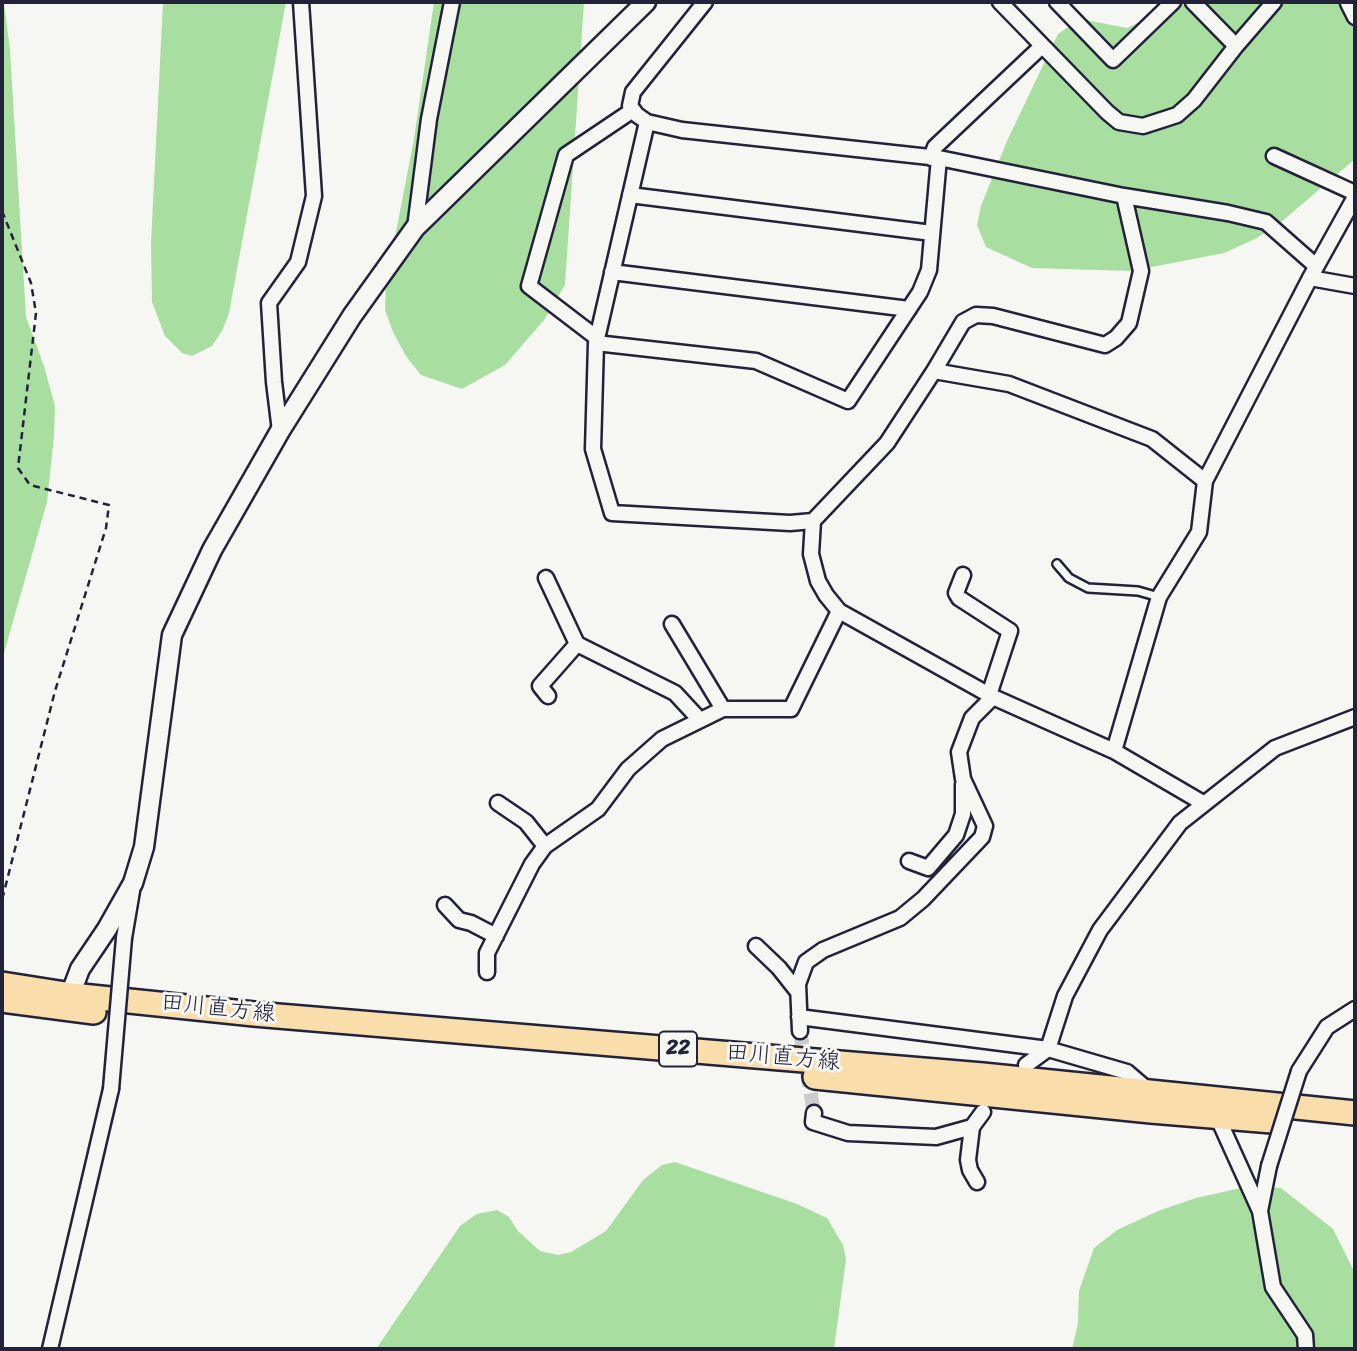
<!DOCTYPE html>
<meta charset="utf-8">
<style>
body{margin:0}
#map{position:relative;width:1357px;height:1351px;overflow:hidden;background:#f6f6f2;font-family:Sriracha,sans-serif}
canvas{display:block}
.frame{position:absolute;inset:0;border:4px solid #22223b;pointer-events:none}
</style>
<div id="map">
<canvas width="1357" height="1351"></canvas>
<div class="frame"></div>
</div>
<script>
const ctx = document.querySelector('canvas').getContext('2d');
ctx.lineJoin = 'round';
function fillPath(path, color) { ctx.fillStyle = color; ctx.fill(path, 'evenodd'); }
const shape = rows => new Path2D(rows.map(r => 'M' + r).join(''));
function strokePath(path, color, width, dash) { ctx.strokeStyle = color; ctx.lineWidth = width; ctx.lineCap = dash ? 'butt' : 'round'; ctx.setLineDash(dash || []); ctx.stroke(path); }
function label(font, color, halo, rows, align = 'center') {
  ctx.font = font + ' Sriracha,"Klee One",sans-serif'; ctx.lineWidth = 6; ctx.setLineDash([]); ctx.textBaseline = 'middle'; ctx.strokeStyle = halo; ctx.fillStyle = color; for (const [text, x, y, turn = 0] of rows) {
    ctx.save(); ctx.translate(x, y); ctx.rotate((+turn || 0) * Math.PI / 180); ctx.textAlign = isNaN(turn) ? turn : align; if (halo) ctx.strokeText(text, 0, 0); ctx.fillText(text, 0, 0); ctx.restore();
  }
}
fillPath(shape([
 [2,2,4,3,10,50,26,317,44,366,55,406,54,436,47,502,2,660],
 [163,2,286,2,229,313,222,331,212,346,192,356,182,353,165,336,152,302,151,243],
 [434,2,584,2,565,285,544,320,505,365,462,389,421,375,406,356,393,332,385,310,386,284,414,139],
 [1172,2,1355,2,1355,159,1280,223,1255,239,1224,253,1131,271,1032,268,986,247,977,225,981,206,1007,141,1058,34,1074,23,1086,20,1127,28,1152,16],
 [675,1162,797,1204,827,1218,843,1245,846,1259,834,1349,376,1349,460,1226,477,1214,497,1210,509,1217,518,1231,540,1251,558,1255,571,1252,606,1231,643,1180,662,1165],
 [1250,1186,1281,1188,1333,1229,1355,1273,1355,1349,1072,1349,1078,1323,1079,1291,1094,1248,1117,1230,1158,1211,1196,1198]
]), '#a9dea1');
strokePath(shape([
 [800,1031,814,1113]
]), '#cccccd', 14, [14, 7]);
const service = shape([
 [1057,564,1069,578,1088,588,1138,591,1159,597]
]);
const minor = shape([
 [705,2,633,92,630,106,637,115,647,122,682,130,939,158,1124,196,1228,213,1266,222,1316,266],
 [1000,2,1107,112,1119,122,1143,126,1177,115,1194,100,1236,46,1193,2],
 [1057,2,1113,60,1173,2],
 [1348,3,1355,17],
 [1236,46,1274,2],
 [647,122,596,343,593,449,612,513,790,523,813,521],
 [1274,156,1355,193],
 [931,158,935,147,1042,46],
 [630,195,932,233],
 [1124,196,1141,271,1129,323,1116,338,1105,345,993,316,976,315,963,322,934,371,887,443,813,521,811,554,818,581,826,595,839,611,993,697,1114,751,1203,803],
 [415,228,429,119,452,2],
 [612,272,909,309],
 [1310,278,1355,286],
 [597,338,529,286,566,155,633,110],
 [596,343,756,361,848,401,920,292,929,270,939,158],
 [934,371,1009,384,1152,439,1205,481],
 [280,431,274,382,269,303,298,262,314,196,301,2],
 [963,575,956,593,959,598,1010,631,989,695],
 [546,578,577,644],
 [672,624,723,709],
 [548,696,540,686,577,644,675,693,700,720],
 [1114,751,1159,597,1199,532,1205,481,1310,278,1355,197],
 [498,803,526,822,545,846],
 [909,861,928,868,956,835,963,814,963,784],
 [445,905,459,920,471,923,496,936],
 [124,938,132,891],
 [756,946,779,968,798,992],
 [487,972,487,953,532,864,545,846,598,809,628,769,662,739,723,709,791,709,839,611],
 [799,1017,1048,1049,1127,1072,1148,1090],
 [800,1031,798,984,806,962,823,950,900,918,923,899,982,837,985,826,963,779,959,752,972,718,993,697],
 [1026,1065,1048,1049,1065,996,1100,930,1180,823,1275,748,1355,717],
 [1299,1071,1327,1027,1355,1009],
 [814,1113,813,1122,848,1133,936,1137,972,1127,983,1112],
 [1217,1116,1260,1211],
 [972,1127,968,1160,970,1170,977,1182],
 [1269,1166,1260,1211,1273,1287,1305,1335,1306,1349],
 [50,1349,111,1089]
]);
const tertiary = shape([
 [66,1006,80,969,107,929,133,883,144,847,172,635,212,550,280,431,352,316,415,228,646,2]
]);
const primary = shape([
 [2,984,72,995,254,1014,983,1075,1355,1113],
 [2,1000,94,1012],
 [815,1077,1151,1111,1272,1121]
]);
strokePath(service, '#22223b', 12);
strokePath(minor, '#22223b', 19);
strokePath(tertiary, '#22223b', 23);
strokePath(primary, '#22223b', 28);
strokePath(shape([
 [2,211,31,283,36,313,18,468,30,485,109,505,106,528,55,691,2,900]
]), '#22223b', 2.5, [7, 5]);
strokePath(service, '#f6f6f2', 7);
strokePath(minor, '#f6f6f2', 14);
strokePath(tertiary, '#f6f6f2', 18);
strokePath(primary, '#f9deab', 23);
const minorBridge = shape([
 [111,1089,124,938],
 [1269,1166,1299,1071]
]);
strokePath(minorBridge, '#22223b', 19, []);
strokePath(minorBridge, '#f6f6f2', 14);
for (const [x, y, w] of [
 [678,1049,38]
]) { const box = new Path2D(); box.roundRect(x - w / 2, y - 17.5, w, 35, 5); ctx.fillStyle = '#f6f6f2'; ctx.fill(box); strokePath(box, '#22223b', 2); }
label('bold 21px', '#22223b', null, [
 ["22",678,1049]
]);
label('23px', '#22223b', '#f6f6f2', [
 ["田川直方線",218,1009,6],
 ["田川直方線",783,1058,5]
]);
</script>
